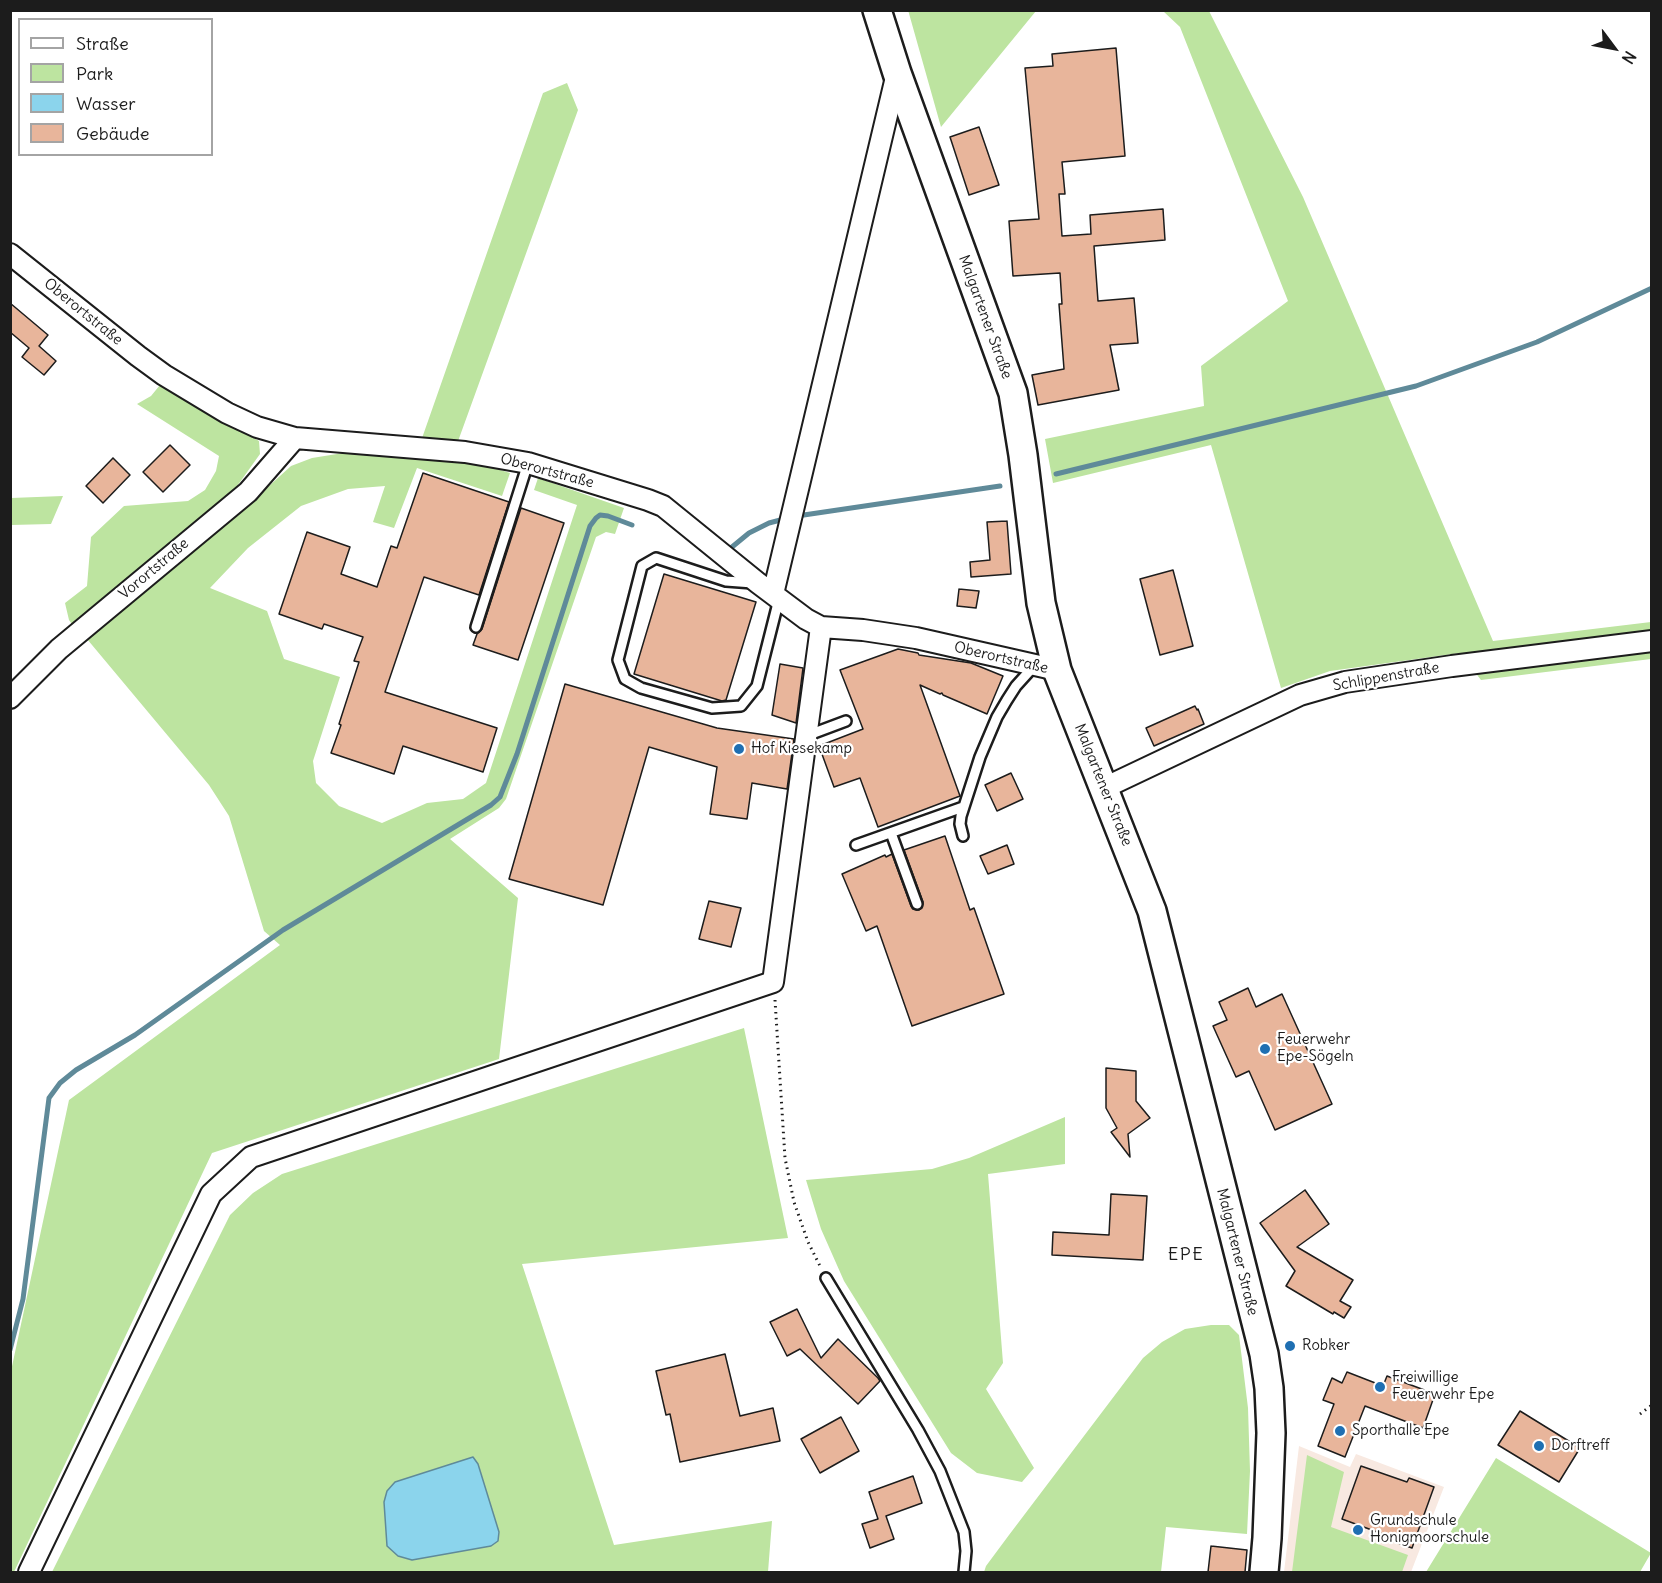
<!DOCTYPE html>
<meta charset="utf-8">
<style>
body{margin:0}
#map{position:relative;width:1662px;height:1583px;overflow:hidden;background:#fff;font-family:Delius,sans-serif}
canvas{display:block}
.frame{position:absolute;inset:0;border:12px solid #1c1c1c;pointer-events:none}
.legend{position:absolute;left:18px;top:18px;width:195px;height:138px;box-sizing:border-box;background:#fff;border:2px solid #a4a4a4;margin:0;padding:8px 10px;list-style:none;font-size:18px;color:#1c1c1c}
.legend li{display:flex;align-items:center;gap:12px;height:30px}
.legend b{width:30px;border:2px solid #a4a4a4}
.north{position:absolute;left:1584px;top:18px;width:60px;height:60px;-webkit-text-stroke:4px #fff;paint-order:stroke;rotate:122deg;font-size:16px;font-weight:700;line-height:24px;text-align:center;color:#1c1c1c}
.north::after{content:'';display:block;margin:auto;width:21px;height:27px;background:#1c1c1c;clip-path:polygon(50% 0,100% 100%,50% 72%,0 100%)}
</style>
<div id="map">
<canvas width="1662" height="1583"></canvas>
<div class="frame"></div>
<ul class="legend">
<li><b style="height:8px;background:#fff"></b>Straße</li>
<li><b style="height:16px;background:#bde4a0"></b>Park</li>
<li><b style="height:16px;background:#8bd4ec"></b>Wasser</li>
<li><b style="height:16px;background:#e8b59b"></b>Gebäude</li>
</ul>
<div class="north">N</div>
</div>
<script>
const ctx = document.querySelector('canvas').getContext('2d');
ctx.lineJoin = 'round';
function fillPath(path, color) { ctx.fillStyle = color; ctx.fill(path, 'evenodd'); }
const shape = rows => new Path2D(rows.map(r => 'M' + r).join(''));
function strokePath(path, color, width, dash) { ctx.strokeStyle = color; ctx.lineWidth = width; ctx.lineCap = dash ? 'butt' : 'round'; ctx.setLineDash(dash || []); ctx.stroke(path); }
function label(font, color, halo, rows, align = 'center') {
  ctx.font = font + ' Delius,sans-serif'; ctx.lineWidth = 4.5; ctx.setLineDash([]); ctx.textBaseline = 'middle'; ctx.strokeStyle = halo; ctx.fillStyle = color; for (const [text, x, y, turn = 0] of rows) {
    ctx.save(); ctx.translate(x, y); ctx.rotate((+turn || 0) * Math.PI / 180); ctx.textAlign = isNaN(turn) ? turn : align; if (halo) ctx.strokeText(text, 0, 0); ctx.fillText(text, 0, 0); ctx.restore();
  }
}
fillPath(shape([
 [1299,1446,1350,1467,1356,1454,1444,1487,1411,1572,1284,1572]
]), '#f8e9e1');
fillPath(shape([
 [908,10,1036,10,1036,11,941,127],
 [1163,11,1209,11,1303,197,1493,641,1651,622,1651,659,1481,680,1460,653,1330,671,1281,688,1211,445,1053,483,1045,439,1204,406,1201,366,1288,301,1180,27],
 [567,83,578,110,457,444,421,441,543,93],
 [160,385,259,441,260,454,235,489,74,627,69,620,65,603,87,586,91,537,124,506,188,501,205,490,216,471,219,456,137,404,151,396],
 [362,450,478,463,510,473,502,496,417,468,394,528,373,522,385,486,348,489,301,506,248,548,210,588,267,611,284,659,340,677,313,761,316,783,339,806,382,823,427,803,463,799,486,783,577,505,534,490,538,478,624,508,615,534,606,532,596,537,506,799,499,808,450,839,518,898,499,1059,212,1153,14,1572,11,1572,11,1371,69,1100,280,945,264,931,229,816,209,785,87,639,248,505,291,466,312,458],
 [63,496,51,524,11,525,11,498],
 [744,1028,788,1238,522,1264,614,1545,772,1521,768,1572,52,1572,230,1215,253,1193,282,1174],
 [1065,1117,1065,1164,988,1174,1003,1363,986,1389,1034,1468,1022,1482,977,1473,951,1453,844,1281,821,1229,806,1180,932,1169,969,1158],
 [1211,1325,1229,1325,1239,1335,1248,1408,1250,1471,1247,1534,1166,1527,1161,1572,984,1572,986,1566,1009,1535,1143,1358,1162,1342,1185,1329],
 [1307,1455,1344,1472,1331,1527,1408,1555,1402,1572,1292,1572],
 [1496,1458,1651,1553,1640,1572,1426,1572]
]), '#bde4a0');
const water = shape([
 [473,1457,478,1464,499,1532,498,1541,491,1546,412,1560,398,1556,387,1546,384,1502,387,1491,395,1482,473,1457]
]);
fillPath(water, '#8bd4ec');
strokePath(water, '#5f8a99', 1.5);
strokePath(shape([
 [1056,474,1416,386,1537,342,1652,288],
 [797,516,1000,486],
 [732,547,749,533,769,523,788,518],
 [10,1350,23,1299,49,1098,60,1083,76,1070,135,1035,283,930,491,805,500,797,517,754,590,526,596,518,600,515,608,516,632,525]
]), '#5f8a99', 5);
const building = shape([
 [1116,48,1125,156,1062,162,1065,194,1059,194,1062,236,1091,234,1090,215,1163,209,1165,240,1094,246,1098,301,1134,298,1138,343,1110,345,1119,390,1038,405,1032,375,1064,369,1059,304,1062,304,1060,273,1013,276,1009,221,1039,219,1025,68,1053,66,1052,54,1116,48],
 [979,127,999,185,969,195,950,137,979,127],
 [10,303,48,335,39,346,56,361,44,375,22,357,29,348,10,332,10,303],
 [170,445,190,465,163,492,143,472,170,445],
 [113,458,130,475,103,503,86,486,113,458],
 [423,473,509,502,479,595,424,577,385,692,497,728,483,772,403,746,394,774,331,753,341,725,339,724,359,662,354,661,363,637,324,624,322,629,279,614,307,532,350,547,341,574,377,587,391,546,397,548,423,473],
 [521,508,564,523,518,660,473,645,477,634,482,629,521,508],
 [1007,521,1011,574,971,577,970,562,990,560,987,522,1007,521],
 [1173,570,1193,646,1160,655,1140,579,1173,570],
 [664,574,756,602,726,700,722,701,634,674,664,574],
 [959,589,979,591,976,608,957,606,959,589],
 [898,649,918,653,919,655,971,663,1003,676,987,714,943,695,942,693,940,694,920,685,960,796,878,827,860,778,834,787,819,746,863,729,840,670,898,649],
 [780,664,803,668,796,723,772,715,780,664],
 [565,684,717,728,794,739,787,789,752,783,747,819,710,814,717,767,649,747,603,905,509,879,565,684],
 [1195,706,1197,710,1198,709,1204,724,1154,746,1146,728,1195,706],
 [1011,773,1023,799,997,811,985,785,1011,773],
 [945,836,970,910,974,908,1004,994,912,1026,877,926,866,931,842,874,885,855,886,857,892,854,911,906,913,909,919,910,922,908,923,902,904,850,945,836],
 [1007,845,1014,864,988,874,980,856,1007,845],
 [709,901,741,908,731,947,699,939,709,901],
 [1248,988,1256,1007,1282,994,1332,1104,1275,1130,1249,1071,1236,1077,1213,1026,1227,1020,1219,1002,1248,988],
 [1106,1068,1136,1071,1136,1101,1150,1118,1128,1134,1130,1157,1111,1132,1117,1128,1106,1108,1106,1068],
 [1305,1190,1329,1224,1297,1247,1353,1280,1340,1301,1351,1307,1344,1318,1334,1312,1333,1314,1286,1286,1295,1271,1260,1223,1305,1190],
 [1111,1194,1147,1196,1143,1260,1052,1255,1053,1232,1109,1235,1111,1194],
 [797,1309,821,1358,838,1339,878,1378,880,1381,858,1404,800,1349,787,1356,770,1322,797,1309],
 [725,1354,740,1416,773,1408,780,1441,680,1462,670,1414,666,1415,656,1371,725,1354],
 [1347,1372,1383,1386,1387,1376,1435,1394,1423,1428,1365,1406,1345,1457,1318,1446,1334,1404,1323,1400,1332,1378,1342,1383,1347,1372],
 [1520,1411,1580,1448,1559,1482,1498,1445,1520,1411],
 [841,1417,859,1451,820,1473,801,1439,841,1417],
 [1361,1466,1407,1482,1409,1478,1434,1487,1412,1548,1387,1539,1388,1536,1342,1519,1361,1466],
 [913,1476,922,1503,886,1516,894,1539,870,1548,862,1524,878,1519,869,1492,913,1476],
 [1211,1546,1247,1550,1245,1572,1208,1572,1211,1546]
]);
fillPath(building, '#e8b59b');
strokePath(building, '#1c1c1c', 1.5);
const lane = shape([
 [753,583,726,581,656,558,642,566,618,660,625,679,641,688,712,708,741,706,757,686,779,599],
 [476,627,528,463],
 [806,736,846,721],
 [891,833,917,904],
 [963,836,960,824,961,816,980,757,997,717,1007,700,1016,686,1035,665],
 [856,845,963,807],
 [826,1278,918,1430,940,1471,964,1532,966,1551,964,1572]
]);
const street = shape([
 [10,254,138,356,164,375,227,413,257,427,295,438,465,452,528,463,648,500,663,506,758,583,806,619,821,627,863,630,916,638,1057,670],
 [773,594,897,73],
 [10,698,59,649,248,492,295,438],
 [1104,788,1300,695,1345,682,1452,666,1652,641],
 [29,1572,211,1194,251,1157,773,982,821,627]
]);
const secondary = shape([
 [877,10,897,73,1013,393,1023,455,1041,603,1057,670,1152,911,1264,1354,1269,1388,1271,1433,1267,1538,1264,1572]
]);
strokePath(lane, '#1c1c1c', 14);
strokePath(street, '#1c1c1c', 24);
strokePath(secondary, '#1c1c1c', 32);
strokePath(shape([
 [775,1000,785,1158,794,1202,808,1242,821,1268],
 [1640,1414,1652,1405]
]), '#1c1c1c', 3, [1.5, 4.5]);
strokePath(lane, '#fff', 9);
strokePath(street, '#fff', 20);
strokePath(secondary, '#fff', 27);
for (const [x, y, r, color] of [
 [739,749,6,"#1f6fb2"],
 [1265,1049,6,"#1f6fb2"],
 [1290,1346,6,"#1f6fb2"],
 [1380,1387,6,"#1f6fb2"],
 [1340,1431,6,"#1f6fb2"],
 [1539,1446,6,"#1f6fb2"],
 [1358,1530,6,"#1f6fb2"]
]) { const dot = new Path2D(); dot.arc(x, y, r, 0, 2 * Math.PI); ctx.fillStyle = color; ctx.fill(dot); strokePath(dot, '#fff', 2); }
label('15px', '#1c1c1c', '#fff', [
 ["Oberortstraße",83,312,39],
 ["Malgartener Straße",985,317,70],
 ["Oberortstraße",547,471,15],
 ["Vorortstraße",154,569,-40],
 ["Oberortstraße",1001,658,13],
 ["Schlippenstraße",1386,677,-10],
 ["Malgartener Straße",1103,785,68],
 ["Malgartener Straße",1237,1252,76]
]);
label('15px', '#1c1c1c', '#fff', [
 ["Hof Kiesekamp",751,749],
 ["Feuerwehr",1277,1040],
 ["Epe-Sögeln",1277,1057],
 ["Robker",1302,1346],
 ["Freiwillige",1392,1378],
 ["Feuerwehr Epe",1392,1395],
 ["Sporthalle Epe",1352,1431],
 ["Dorftreff",1551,1446],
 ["Grundschule",1370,1521],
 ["Honigmoorschule",1370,1538]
], 'left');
ctx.letterSpacing = '1.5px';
label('18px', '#1c1c1c', '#fff', [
 ["EPE",1186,1255]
]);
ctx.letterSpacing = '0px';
</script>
